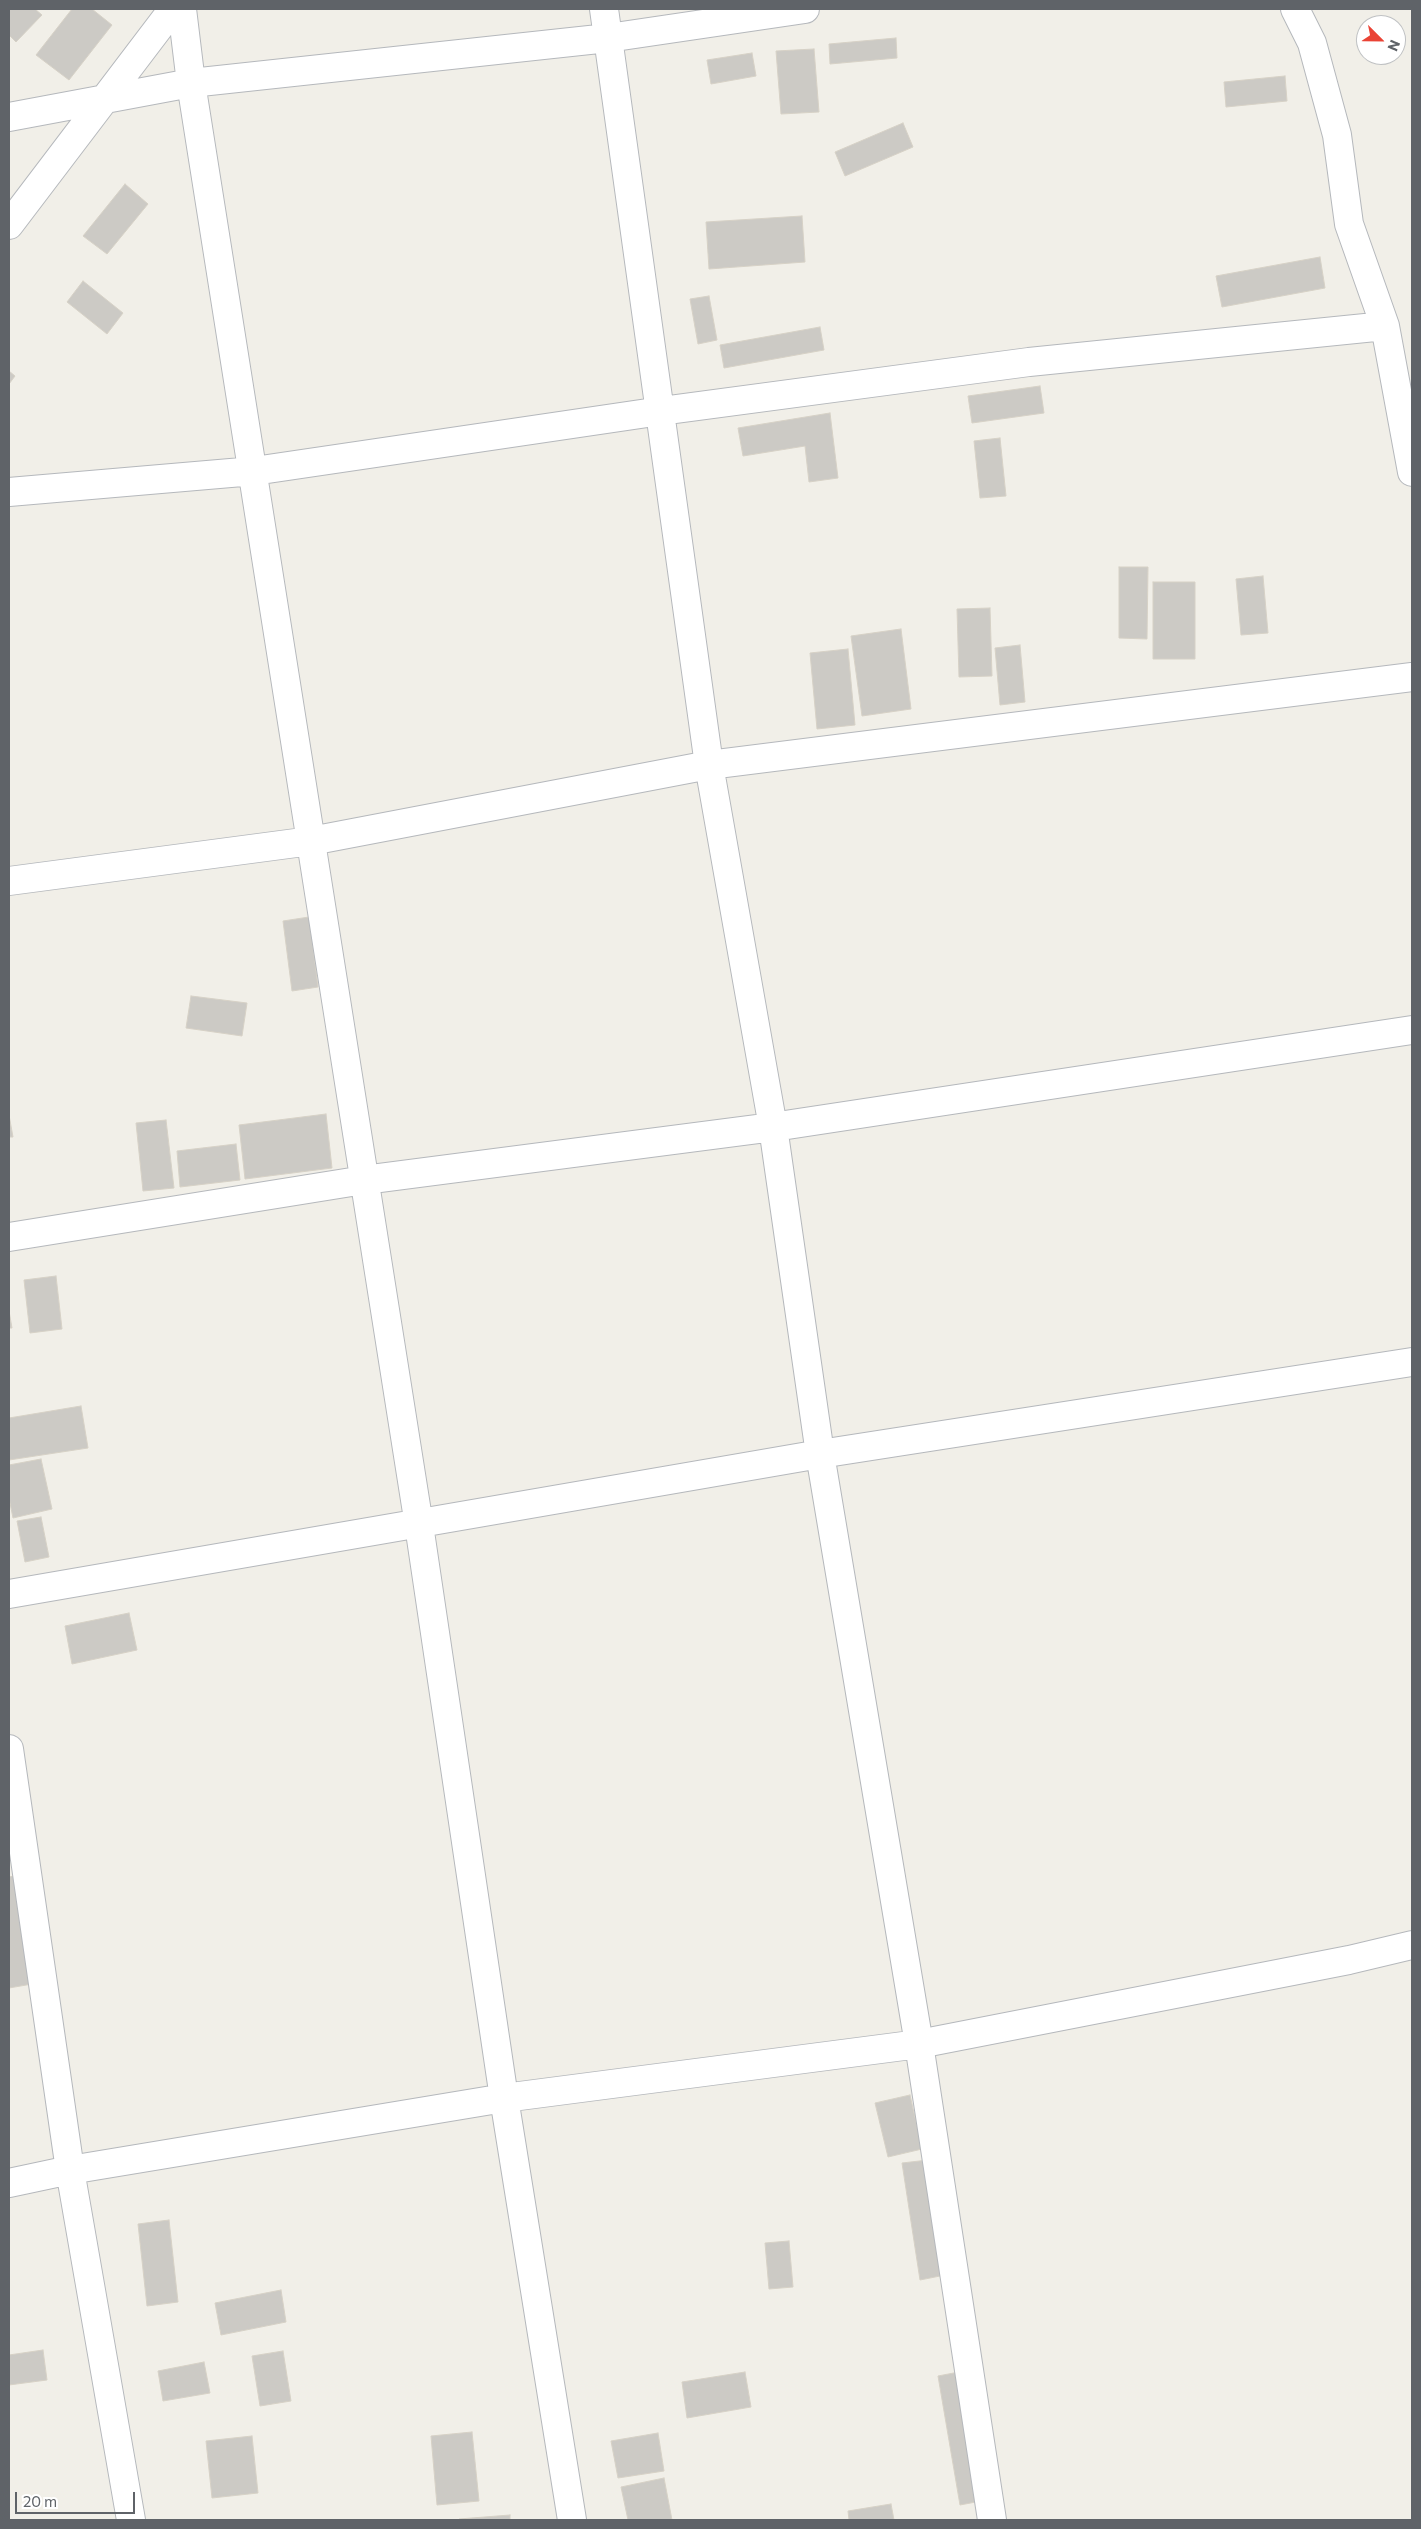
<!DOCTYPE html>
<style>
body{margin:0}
#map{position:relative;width:1421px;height:2529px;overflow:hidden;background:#f1efe8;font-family:Commissioner,sans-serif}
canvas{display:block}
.frame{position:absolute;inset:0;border:10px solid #5f6368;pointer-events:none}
.north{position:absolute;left:1356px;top:15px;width:50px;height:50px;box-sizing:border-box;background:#fff;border:1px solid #bfc1c3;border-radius:50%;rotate:113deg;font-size:14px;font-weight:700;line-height:20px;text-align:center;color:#5f6368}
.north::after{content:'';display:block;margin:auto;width:18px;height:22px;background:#ea4335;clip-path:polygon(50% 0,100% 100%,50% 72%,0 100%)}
.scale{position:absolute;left:15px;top:2492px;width:120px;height:22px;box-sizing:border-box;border:2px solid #5f6368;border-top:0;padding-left:6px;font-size:15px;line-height:18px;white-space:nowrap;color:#5f6368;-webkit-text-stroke:4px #fff;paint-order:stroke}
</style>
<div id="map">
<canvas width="1421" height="2529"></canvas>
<div class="frame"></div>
<div class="north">N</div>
<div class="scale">20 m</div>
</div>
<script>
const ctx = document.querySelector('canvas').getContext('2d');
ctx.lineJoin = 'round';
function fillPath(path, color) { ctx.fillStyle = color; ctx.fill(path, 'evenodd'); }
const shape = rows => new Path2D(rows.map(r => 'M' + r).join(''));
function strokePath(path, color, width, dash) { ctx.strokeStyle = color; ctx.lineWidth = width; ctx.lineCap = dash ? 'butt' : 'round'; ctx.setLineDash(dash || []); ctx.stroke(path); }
const building = shape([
 [9,9,35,9,42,15,16,42,9,35,9,9],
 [72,9,92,9,112,25,69,80,36,55,72,9],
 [896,38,897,58,830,64,829,44,896,38],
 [814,49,819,112,781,114,776,51,814,49],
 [752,53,756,76,711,84,707,60,752,53],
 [1285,76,1287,101,1226,107,1224,82,1285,76],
 [903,123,913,147,845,176,835,152,903,123],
 [125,184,148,204,107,254,83,236,125,184],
 [802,216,805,262,709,269,706,222,802,216],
 [1320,257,1325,288,1222,307,1216,276,1320,257],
 [83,281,123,313,107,334,67,302,83,281],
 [709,296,717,340,698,344,690,299,709,296],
 [820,327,824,350,724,368,720,345,820,327],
 [9,371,15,376,9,384,9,371],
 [1040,386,1044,413,972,423,968,396,1040,386],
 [830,413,838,478,809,482,805,446,743,456,738,428,830,413],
 [1000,438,1006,496,980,498,974,441,1000,438],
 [1119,567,1148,567,1147,639,1119,638,1119,567],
 [1263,576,1268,633,1241,635,1236,579,1263,576],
 [1153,582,1195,582,1195,659,1153,659,1153,582],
 [990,608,992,676,959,677,957,609,990,608],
 [901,629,911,709,862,716,851,636,901,629],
 [1020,645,1025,702,1000,705,995,648,1020,645],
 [848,649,855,725,817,729,810,653,848,649],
 [309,917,318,987,292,991,283,921,309,917],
 [191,996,247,1003,242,1036,186,1028,191,996],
 [326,1114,332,1168,245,1179,239,1125,326,1114],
 [9,1115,13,1137,9,1137,9,1115],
 [166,1120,174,1188,143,1191,136,1123,166,1120],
 [236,1144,240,1180,180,1187,177,1151,236,1144],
 [56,1276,62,1329,30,1333,24,1280,56,1276],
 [9,1311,12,1328,9,1328,9,1311],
 [81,1406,88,1448,9,1460,9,1418,81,1406],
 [41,1459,52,1509,13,1518,9,1498,9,1465,41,1459],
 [41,1517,49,1557,25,1562,17,1521,41,1517],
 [129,1613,137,1650,72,1664,65,1626,129,1613],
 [14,1876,32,1984,9,1988,9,1877,14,1876],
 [910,2095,922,2149,888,2157,875,2103,910,2095],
 [928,2160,945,2275,920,2280,902,2163,928,2160],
 [169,2220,178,2302,147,2306,138,2224,169,2220],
 [789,2241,793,2287,769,2289,765,2243,789,2241],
 [281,2290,286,2322,221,2335,215,2303,281,2290],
 [43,2350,47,2380,9,2385,9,2355,43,2350],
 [283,2351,291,2401,260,2406,252,2356,283,2351],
 [204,2362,210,2393,163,2401,158,2371,204,2362],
 [745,2372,751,2407,687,2418,682,2382,745,2372],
 [959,2372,981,2501,960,2505,938,2376,959,2372],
 [472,2432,479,2501,437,2505,431,2436,472,2432],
 [658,2433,664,2471,618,2478,611,2441,658,2433],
 [252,2436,258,2493,212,2498,206,2441,252,2436],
 [664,2478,672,2520,628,2520,621,2487,664,2478],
 [891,2504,894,2520,849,2520,848,2511,891,2504],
 [510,2515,510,2520,459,2520,459,2519,510,2515]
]);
fillPath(building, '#cccac5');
strokePath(building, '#d6d1c6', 1);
const minor = shape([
 [182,9,191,83,419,1525,504,2098,572,2520],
 [604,9,709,765,773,1127,820,1454,919,2044,992,2520],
 [1295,9,1312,43,1337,135,1349,224,1385,326,1412,472],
 [9,117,191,83,608,38,805,9],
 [9,225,173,9],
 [9,492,254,471,661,411,1029,362,1385,326],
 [9,881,311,841,709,765,1412,677],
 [9,1237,364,1180,773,1127,1412,1030],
 [9,1594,820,1454,1412,1362],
 [9,1749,70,2170,131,2520],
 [9,2183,70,2170,504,2098,919,2044,1349,1960,1412,1945]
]);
strokePath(minor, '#b5b8bc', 30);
strokePath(minor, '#fff', 28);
</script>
